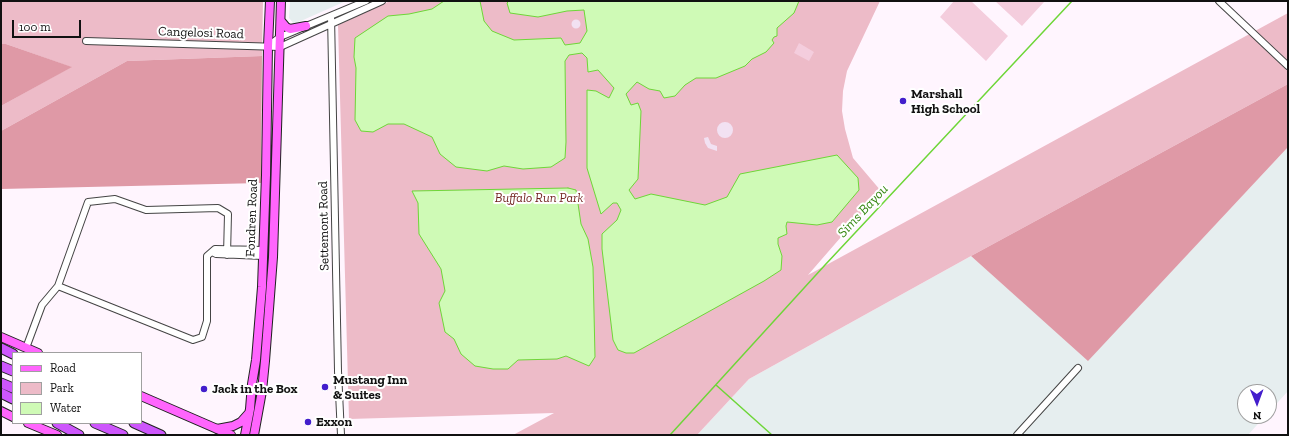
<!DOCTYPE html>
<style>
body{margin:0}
#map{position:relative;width:1289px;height:436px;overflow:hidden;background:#fff5fe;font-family:"Zilla Slab",serif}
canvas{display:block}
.frame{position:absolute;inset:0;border:2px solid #111;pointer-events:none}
.legend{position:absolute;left:12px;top:352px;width:130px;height:72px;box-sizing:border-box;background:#fff;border:1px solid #a0a0a0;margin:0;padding:5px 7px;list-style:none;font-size:12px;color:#111}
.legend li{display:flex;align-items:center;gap:8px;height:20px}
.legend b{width:20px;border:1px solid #a0a0a0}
.north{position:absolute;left:1237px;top:384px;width:40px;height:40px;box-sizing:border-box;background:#fff;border:1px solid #a0a0a0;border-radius:50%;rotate:179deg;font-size:11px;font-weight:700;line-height:16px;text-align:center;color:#111}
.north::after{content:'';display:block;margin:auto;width:14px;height:18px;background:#431ecc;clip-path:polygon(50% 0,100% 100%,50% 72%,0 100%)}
.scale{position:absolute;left:12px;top:20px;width:69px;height:18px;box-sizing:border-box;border:2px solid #111;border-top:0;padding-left:5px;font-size:12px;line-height:14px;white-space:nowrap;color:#111;-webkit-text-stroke:3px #fff;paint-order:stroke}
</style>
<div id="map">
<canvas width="1289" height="436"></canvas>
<div class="frame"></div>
<ul class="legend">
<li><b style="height:5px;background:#ff65fd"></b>Road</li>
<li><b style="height:11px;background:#edbbc8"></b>Park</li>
<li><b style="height:11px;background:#cffab6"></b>Water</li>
</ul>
<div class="north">N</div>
<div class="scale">100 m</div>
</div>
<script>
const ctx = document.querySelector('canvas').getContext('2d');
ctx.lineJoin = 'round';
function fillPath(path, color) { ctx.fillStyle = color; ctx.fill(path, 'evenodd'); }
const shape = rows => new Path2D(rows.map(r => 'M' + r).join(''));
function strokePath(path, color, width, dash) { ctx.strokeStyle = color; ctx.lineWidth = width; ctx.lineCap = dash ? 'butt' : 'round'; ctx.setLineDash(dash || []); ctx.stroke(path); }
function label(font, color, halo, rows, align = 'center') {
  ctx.font = font + ' "Zilla Slab",serif'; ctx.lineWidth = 4; ctx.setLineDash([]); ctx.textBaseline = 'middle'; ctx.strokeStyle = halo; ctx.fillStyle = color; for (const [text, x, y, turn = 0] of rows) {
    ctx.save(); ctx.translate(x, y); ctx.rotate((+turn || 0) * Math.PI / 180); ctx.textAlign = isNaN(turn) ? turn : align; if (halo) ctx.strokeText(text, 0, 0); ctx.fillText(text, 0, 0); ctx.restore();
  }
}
fillPath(shape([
 [290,1,346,1,294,24,289,18],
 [1288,147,1288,391,1269,412,1269,392,1245,392,1245,416,1265,416,1248,435,697,435,749,379,971,256,1088,360]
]), '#e6eeef');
fillPath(shape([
 [1,1,263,1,262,56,127,61,1,131,1,106,71,67,6,44,1,44],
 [390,1,880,1,847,71,843,91,842,111,845,129,853,158,881,191,808,275,1288,13,1288,84,971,256,749,379,697,435,513,435,554,413,349,419,338,25]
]), '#edbbc8');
fillPath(shape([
 [1,44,6,44,72,67,1,106],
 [262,56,261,183,1,189,1,131,127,61],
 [1288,84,1288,147,1088,361,971,256]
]), '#df99a6');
fillPath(shape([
 [954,1,971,1,1008,36,986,61,940,17],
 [995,1,1043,1,1044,2,1022,26],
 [799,43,814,52,809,61,794,53]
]), '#f4cddd');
fillPath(shape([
 '571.5 24a4.5 4.5 0 1 1 9 0a4.5 4.5 0 1 1-9 0Z',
 '717 130a8 8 0 1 1 16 0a8 8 0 1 1-16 0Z',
 [708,137,711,144,717,146,717,151,708,148,705,143,704,138]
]), '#f2e1f2');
const water = shape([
 [444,1,480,1,484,21,492,31,514,40,561,38,565,45,580,43,587,31,584,10,567,11,538,17,510,13,507,3,509,1,799,1,794,13,777,28,777,36,774,37,772,40,774,43,766,52,752,59,745,66,716,78,696,78,685,85,675,96,664,98,660,91,649,89,637,82,626,94,631,105,638,103,641,111,638,179,629,190,635,199,651,194,705,205,727,197,740,174,837,155,858,178,859,190,832,222,817,225,787,222,786,226,787,234,778,238,778,244,782,256,781,270,764,281,634,353,626,353,618,350,613,340,602,249,602,234,617,220,621,210,617,203,613,203,601,214,587,168,587,90,596,91,609,98,614,88,598,70,588,72,587,58,582,53,569,55,565,61,566,142,565,158,551,167,523,169,504,166,487,171,456,167,440,154,432,137,404,124,388,124,373,132,361,131,355,120,356,68,354,57,355,38,388,16,409,14,432,9,444,1],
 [568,188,576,190,581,224,588,239,593,267,595,357,589,366,566,356,557,359,518,360,508,369,493,369,475,366,461,354,454,339,445,332,439,303,445,291,441,269,419,234,418,203,412,191,568,188]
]);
fillPath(water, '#cffab6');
strokePath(water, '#6ed638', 1);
strokePath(shape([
 [716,385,772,435],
 [670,435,825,265,1072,1]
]), '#6ed638', 1.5);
const minor = shape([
 [1219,1,1288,66],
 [331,16,338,371,341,435],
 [86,41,280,47,382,1],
 [268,46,280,37,366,1],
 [212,252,216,254,263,256],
 [58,286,193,340,202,337,207,321,207,256,215,249,264,250],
 [26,348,42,305,58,286,88,202,115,199,146,210,218,208,228,214,227,255],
 [1017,435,1078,368]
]);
const major = shape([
 [281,21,286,27,290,29,306,26],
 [1,337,38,353],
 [141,396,231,435],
 [1,411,13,417],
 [28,423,57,435],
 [217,429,233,426,241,422,249,413],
 [245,435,250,409,252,384,256,360,262,287,266,175,268,46,270,1],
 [254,435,262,391,265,361,273,257,281,1]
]);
const highway = shape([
 [1,348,13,354],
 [1,366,13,371],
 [1,383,13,388],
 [1,393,13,399],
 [57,423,79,435],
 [95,423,123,435],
 [134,423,161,435]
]);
strokePath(minor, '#444', 8);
strokePath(major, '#222', 10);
strokePath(highway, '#222', 11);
strokePath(minor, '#fff', 6);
strokePath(major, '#ff65fd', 8);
strokePath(highway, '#cd56fc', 9);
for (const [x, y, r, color] of [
 [903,101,4,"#431ecc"],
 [325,387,4,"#431ecc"],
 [204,389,4,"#431ecc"],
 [308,422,4,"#431ecc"]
]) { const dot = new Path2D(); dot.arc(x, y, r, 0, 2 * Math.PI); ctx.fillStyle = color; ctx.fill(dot); strokePath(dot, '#fff', 1.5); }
label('13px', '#111', '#fff', [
 ["Cangelosi Road",201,33,2],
 ["Fondren Road",252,218,-88],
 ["Settemont Road",324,226,-91]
]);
label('bold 13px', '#111', '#fff', [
 ["Marshall",911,94],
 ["High School",911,109],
 ["Mustang Inn",333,380],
 ["& Suites",333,395],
 ["Jack in the Box",212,389],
 ["Exxon",316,422]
], 'left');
label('italic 13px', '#6f1f1b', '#fff', [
 ["Buffalo Run Park",539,198]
]);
label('italic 14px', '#348610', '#fff', [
 ["Sims Bayou",863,211,-47]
]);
</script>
